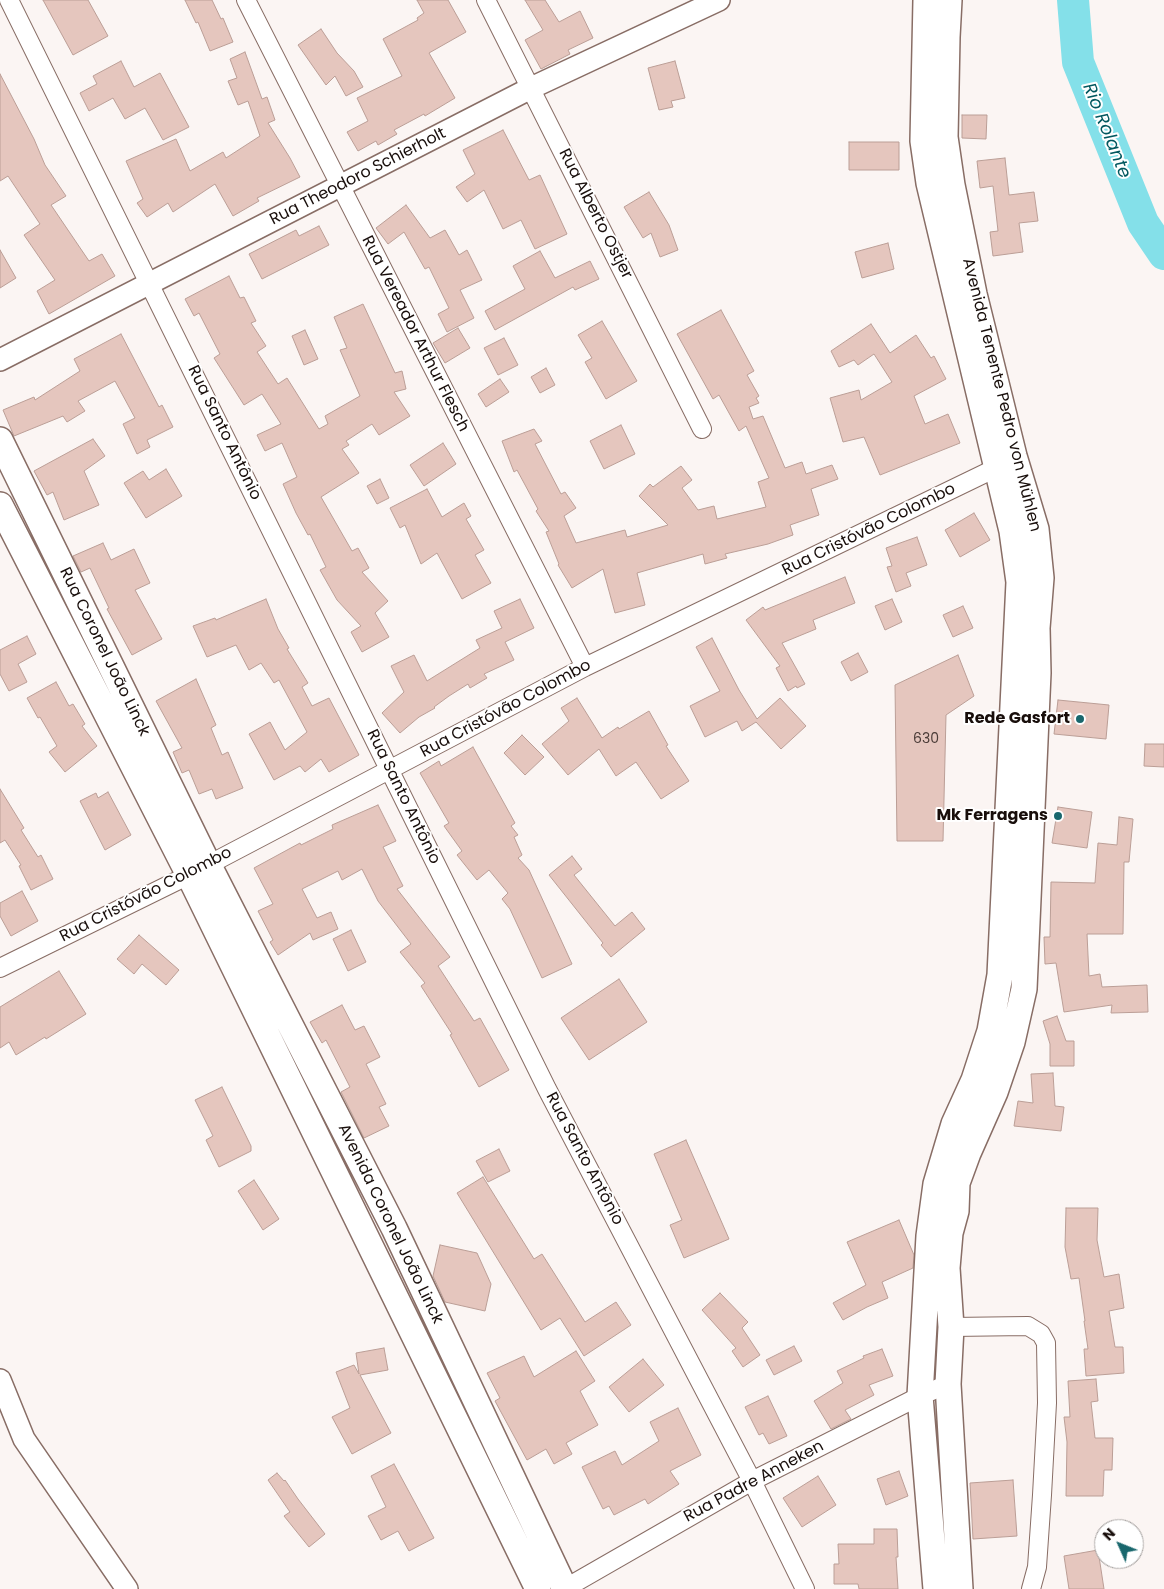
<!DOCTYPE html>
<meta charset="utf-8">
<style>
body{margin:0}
#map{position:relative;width:1164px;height:1589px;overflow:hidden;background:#fbf5f3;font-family:Poppins,sans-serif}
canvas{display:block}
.north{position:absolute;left:1094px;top:1519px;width:50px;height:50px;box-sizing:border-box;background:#fff;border:1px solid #a39f9d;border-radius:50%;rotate:314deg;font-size:14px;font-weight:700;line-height:20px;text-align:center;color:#180e0b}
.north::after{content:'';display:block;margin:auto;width:18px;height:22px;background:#19676d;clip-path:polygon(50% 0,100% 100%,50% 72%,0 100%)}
</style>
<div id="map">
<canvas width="1164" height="1589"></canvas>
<div class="north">N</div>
</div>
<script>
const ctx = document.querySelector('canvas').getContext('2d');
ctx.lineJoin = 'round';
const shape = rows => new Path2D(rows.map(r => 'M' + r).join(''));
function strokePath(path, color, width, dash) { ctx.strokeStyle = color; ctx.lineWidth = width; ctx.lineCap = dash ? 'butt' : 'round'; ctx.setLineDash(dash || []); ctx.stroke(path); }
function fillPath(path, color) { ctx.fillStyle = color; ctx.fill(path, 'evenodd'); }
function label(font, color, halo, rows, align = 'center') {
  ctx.font = font + ' Poppins,sans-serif'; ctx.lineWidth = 4; ctx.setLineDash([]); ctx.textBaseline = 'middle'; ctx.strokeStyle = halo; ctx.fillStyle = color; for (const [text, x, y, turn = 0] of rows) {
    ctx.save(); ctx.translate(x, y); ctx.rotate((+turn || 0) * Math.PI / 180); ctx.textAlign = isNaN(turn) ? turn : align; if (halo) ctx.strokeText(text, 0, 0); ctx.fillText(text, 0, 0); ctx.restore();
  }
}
strokePath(shape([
 [1073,0,1078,62,1143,223,1164,254]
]), '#84e0e9', 32);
const building = shape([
 [43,0,88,0,108,36,73,55,43,0],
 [185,0,212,0,221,19,223,18,233,42,210,51,198,22,196,23,185,0],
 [417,0,448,0,466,32,429,53,455,98,425,116,424,114,394,130,397,134,378,145,376,141,358,151,347,132,368,121,357,98,402,76,383,39,418,20,417,18,424,13,417,0],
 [525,0,545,0,559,22,580,11,593,38,568,50,570,54,541,69,525,40,543,30,525,0],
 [321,29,337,53,354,71,363,87,346,96,335,76,326,85,298,45,321,29],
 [245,52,262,99,267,97,275,120,268,123,290,158,300,177,257,198,259,201,233,216,215,184,173,212,168,203,147,217,137,203,143,199,126,161,176,139,190,171,223,152,226,158,260,136,248,101,238,105,228,81,237,78,230,59,245,52],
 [121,61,134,87,160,73,189,127,163,140,145,108,125,119,113,98,89,111,80,93,97,84,93,76,121,61],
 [675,61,685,98,671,101,673,107,659,110,648,68,675,61],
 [0,74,34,139,45,165,66,196,51,205,89,261,102,254,115,276,49,314,37,291,55,280,24,235,40,224,8,176,0,181,0,74],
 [962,115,987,115,986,139,962,138,962,115],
 [503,130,529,180,540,175,567,234,535,249,521,220,503,229,484,190,467,202,456,187,475,174,463,150,503,130],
 [849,142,899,142,899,170,849,170,849,142],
 [1005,158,1009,195,1034,192,1038,221,1019,223,1023,252,993,256,990,232,998,231,993,186,980,188,977,161,1005,158],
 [649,192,669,225,678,250,660,257,651,233,643,238,624,207,649,192],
 [406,205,430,238,445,230,459,255,467,250,482,280,460,290,474,318,447,332,438,314,449,308,429,267,425,269,404,232,388,244,376,228,406,205],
 [319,226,329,245,262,279,249,254,296,230,299,236,319,226],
 [888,243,894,269,862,278,855,252,888,243],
 [0,250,16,278,0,288,0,250],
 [540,251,555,278,590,261,599,279,575,290,573,287,495,330,485,311,525,289,513,266,540,251],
 [229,276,240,298,244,297,256,321,251,323,266,346,257,352,278,384,287,378,319,429,328,424,325,416,360,396,340,350,347,348,334,317,363,304,395,373,402,371,406,389,394,392,410,416,379,435,372,424,346,441,349,445,342,449,359,473,321,497,352,551,358,548,369,568,362,572,388,601,375,613,389,637,362,652,351,632,361,626,337,600,320,570,326,567,310,534,308,535,296,513,283,484,297,477,282,443,265,451,257,435,281,424,262,394,244,405,214,358,220,354,199,313,194,316,185,299,229,276],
 [721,310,754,371,747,375,759,396,756,398,759,403,749,407,753,419,763,416,785,468,802,462,806,474,832,465,838,479,811,489,819,515,790,525,793,535,768,544,725,554,727,558,705,564,703,554,637,573,645,605,615,613,603,569,572,588,558,565,559,564,546,532,549,531,536,511,538,509,517,470,514,472,502,441,534,429,542,441,535,444,561,494,565,492,576,508,564,516,576,543,625,530,627,537,668,525,639,496,650,484,653,487,681,466,692,480,682,488,698,510,714,506,717,519,766,507,758,482,769,478,746,426,739,431,719,395,713,399,677,334,721,310],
 [602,321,637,381,606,399,585,362,592,358,578,335,602,321],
 [871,324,890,353,916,335,931,358,934,356,946,379,914,396,925,424,948,414,960,443,880,475,864,437,843,442,830,398,859,390,861,400,892,382,874,354,858,365,854,360,839,367,831,351,871,324],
 [458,328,470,348,445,363,433,343,458,328],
 [305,330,318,359,304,365,292,336,305,330],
 [121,334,159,407,162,405,173,427,147,440,150,447,137,454,123,424,135,418,115,381,78,401,85,411,67,422,63,416,14,436,3,410,34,397,35,400,80,371,74,359,121,334],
 [504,338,518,365,498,375,484,348,504,338],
 [546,368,555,385,540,393,531,377,546,368],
 [500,379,509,392,486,407,478,394,500,379],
 [621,425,635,454,604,469,590,441,621,425],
 [93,439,105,456,84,471,99,505,64,520,53,492,47,495,34,471,93,439],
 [443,443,456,464,424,486,410,465,443,443],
 [166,469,182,496,146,518,124,483,143,471,149,480,166,469],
 [380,479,389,498,377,504,367,486,380,479],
 [427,489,442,517,464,503,471,516,466,519,484,550,475,555,491,583,462,599,437,553,421,564,405,525,400,528,390,508,427,489],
 [974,513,990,540,960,557,945,530,974,513],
 [917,537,927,565,906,573,911,586,896,592,887,567,892,566,886,548,917,537],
 [103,543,111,560,134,549,150,583,135,590,162,639,132,655,107,609,109,608,90,568,81,572,73,556,103,543],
 [845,577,855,603,813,620,816,629,782,643,805,684,797,688,796,686,788,691,776,668,780,666,746,620,763,607,765,610,845,577],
 [266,599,278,629,289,648,287,649,308,683,302,687,312,706,329,698,359,755,329,772,321,759,305,772,300,766,274,780,249,734,270,722,285,750,307,732,279,680,274,683,261,663,249,670,236,645,207,657,193,626,215,618,216,620,266,599],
 [520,599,534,628,505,642,514,660,484,674,487,678,470,688,468,684,449,696,434,707,435,708,419,717,400,733,382,713,404,692,391,666,414,655,427,681,480,648,476,640,502,628,494,611,520,599],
 [892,599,902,622,885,630,875,606,892,599],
 [963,606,973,628,953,637,943,615,963,606],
 [27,636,36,654,18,664,27,682,9,691,0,674,0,650,27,636],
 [712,638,739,690,757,719,780,698,806,726,781,749,756,722,742,731,737,721,705,737,690,706,720,691,696,647,712,638],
 [858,653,868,672,851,681,841,662,858,653],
 [958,655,974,696,946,715,943,841,897,841,895,685,958,655],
 [196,679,216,725,211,728,222,755,228,752,243,788,216,799,212,789,199,794,189,770,182,773,173,752,182,748,156,701,196,679],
 [56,682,69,706,73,704,85,724,82,726,97,746,65,772,49,752,57,746,40,717,38,718,27,698,56,682],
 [577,698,602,738,618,727,619,729,649,711,668,745,666,746,689,781,661,799,636,762,616,776,599,749,568,775,542,744,569,721,561,708,577,698],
 [1058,700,1109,705,1106,739,1054,734,1058,700],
 [522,735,544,757,525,775,504,753,522,735],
 [1145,744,1164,744,1164,767,1144,766,1145,744],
 [473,747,515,823,511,826,518,835,514,837,522,855,518,858,529,870,572,964,542,978,510,909,502,899,508,893,489,870,477,880,457,855,462,851,444,826,449,823,420,773,439,761,441,766,473,747],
 [0,789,24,828,21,830,38,857,41,855,53,879,31,890,19,866,21,865,5,840,0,843,0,789],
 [108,792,131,835,105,850,80,801,96,793,98,798,108,792],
 [378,805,396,841,383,847,403,886,397,889,450,957,438,966,474,1021,480,1018,509,1070,479,1087,450,1035,452,1034,421,986,425,983,400,952,411,944,378,901,362,869,342,880,338,871,302,889,317,918,331,912,338,929,313,940,310,933,278,955,270,942,273,940,258,911,273,904,254,868,300,843,301,845,333,829,332,825,378,805],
 [1058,807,1092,812,1087,848,1052,843,1058,807],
 [1119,817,1133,819,1129,862,1124,862,1123,934,1087,934,1089,976,1100,974,1102,987,1147,985,1148,1012,1111,1013,1112,1005,1064,1012,1056,963,1045,964,1044,937,1050,937,1051,882,1095,883,1098,843,1117,845,1119,817],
 [572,856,582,869,574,875,615,926,632,912,645,929,611,957,601,945,603,943,549,875,572,856],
 [22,891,38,921,11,936,0,916,0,903,22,891],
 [351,930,366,962,348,971,333,939,351,930],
 [139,935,179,970,166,985,142,964,134,974,117,959,139,935],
 [59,971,86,1014,46,1039,45,1037,16,1055,9,1042,0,1048,0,1007,59,971],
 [619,979,647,1022,589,1060,561,1018,619,979],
 [342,1005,355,1030,364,1026,380,1057,366,1064,386,1104,379,1107,389,1126,364,1138,341,1092,350,1087,326,1040,322,1043,310,1022,342,1005],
 [1057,1016,1066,1041,1074,1041,1074,1066,1050,1066,1050,1044,1043,1021,1057,1016],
 [1053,1073,1055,1106,1064,1107,1061,1131,1014,1126,1018,1101,1033,1103,1031,1074,1053,1073],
 [222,1087,251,1146,251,1151,219,1167,206,1140,213,1136,195,1100,222,1087],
 [686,1140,729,1239,684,1258,670,1225,682,1220,654,1154,686,1140],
 [499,1149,510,1171,488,1182,476,1161,499,1149],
 [483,1177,534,1259,542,1254,585,1322,616,1302,631,1325,584,1356,560,1318,541,1330,457,1193,483,1177],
 [254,1180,279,1219,263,1230,238,1191,254,1180],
 [1066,1208,1098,1208,1097,1240,1104,1277,1119,1274,1124,1308,1109,1311,1115,1347,1123,1347,1124,1373,1086,1376,1084,1349,1088,1349,1084,1321,1085,1321,1079,1278,1071,1279,1065,1247,1066,1208],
 [899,1220,914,1255,913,1268,882,1282,888,1298,867,1307,843,1320,833,1303,866,1285,847,1242,899,1220],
 [440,1245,477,1253,491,1284,485,1311,445,1302,433,1276,440,1245],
 [720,1293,748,1322,742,1328,760,1355,743,1367,732,1351,736,1348,702,1310,720,1293],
 [794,1346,802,1361,774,1375,766,1360,794,1346],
 [384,1348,388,1370,360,1375,391,1433,352,1454,332,1417,350,1408,336,1372,354,1365,359,1374,356,1353,384,1348],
 [882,1349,893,1376,869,1385,874,1395,845,1410,851,1419,831,1429,814,1401,843,1383,837,1371,864,1358,863,1356,882,1349],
 [576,1351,595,1381,580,1391,598,1425,566,1443,572,1454,554,1464,546,1449,527,1460,495,1401,500,1398,487,1373,524,1356,534,1377,576,1351],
 [643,1359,664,1385,629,1412,609,1387,643,1359],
 [1096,1379,1098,1401,1091,1402,1095,1438,1113,1438,1112,1470,1104,1470,1103,1496,1066,1496,1067,1442,1064,1417,1070,1417,1068,1381,1096,1379],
 [768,1396,787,1436,769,1444,763,1433,759,1435,745,1407,768,1396],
 [678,1408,701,1455,670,1471,679,1484,648,1504,645,1499,614,1515,609,1506,603,1509,582,1467,615,1451,622,1465,659,1441,650,1422,678,1408],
 [394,1464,434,1538,409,1551,398,1531,381,1540,368,1516,386,1507,371,1476,394,1464],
 [899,1471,908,1496,886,1505,877,1479,899,1471],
 [277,1473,284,1481,285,1480,298,1499,325,1534,309,1547,284,1516,290,1512,268,1480,277,1473],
 [818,1476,836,1505,802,1527,783,1498,818,1476],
 [1013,1480,1017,1536,973,1539,970,1483,1013,1480],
 [874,1529,897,1529,898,1557,896,1557,898,1589,859,1589,858,1584,834,1584,834,1564,839,1564,838,1544,874,1544,874,1529],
 [1098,1550,1104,1589,1069,1589,1064,1556,1098,1550]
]);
fillPath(building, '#e5c6be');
strokePath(building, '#bb9e96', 1);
const minor = shape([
 [9,0,547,1089,752,1481,805,1589],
 [246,0,585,667],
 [486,0,702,429],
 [0,968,189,875,585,667,996,468,1006,461],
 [951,1327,1028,1326,1041,1334,1046,1343,1047,1403,1042,1495,1037,1567,1031,1589],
 [564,1589,752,1481,920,1396,948,1384]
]);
const tertiary = shape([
 [0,360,531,88,719,0],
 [0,1380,24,1439,127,1589]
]);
const secondary = shape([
 [926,0,923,141,929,183,1012,531,1019,582,1000,975,990,1031,974,1080,954,1124,936,1184,929,1236,920,1396,936,1589],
 [949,0,947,37,945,137,952,185,974,294,1014,456,1036,529,1041,578,1037,628,1038,673,1024,989,1012,1042,995,1092,968,1153,957,1183,956,1211,950,1233,947,1268,951,1327,948,1384,960,1589],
 [0,440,208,864,394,1228,565,1589],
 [0,505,189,875,538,1589]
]);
strokePath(minor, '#886d65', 20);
strokePath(tertiary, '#886d65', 24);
strokePath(secondary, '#886d65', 28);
strokePath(minor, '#fff', 18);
strokePath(tertiary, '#fff', 21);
strokePath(secondary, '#fff', 25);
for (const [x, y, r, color] of [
 [1080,719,5,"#19676d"],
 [1058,816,5,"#19676d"]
]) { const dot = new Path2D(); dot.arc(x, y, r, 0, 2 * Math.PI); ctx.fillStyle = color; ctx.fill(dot); strokePath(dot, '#fff', 2); }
label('14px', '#4b3c38', null, [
 ["630",926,739]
]);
label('16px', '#180e0b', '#fff', [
 ["Rua Theodoro Schierholt",358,177,-27],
 ["Rua Alberto Ostjer",595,214,63],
 ["Rua Vereador Arthur Flesch",415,334,63],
 ["Avenida Tenente Pedro von Mühlen",1001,395,76],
 ["Rua Santo Antônio",224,433,64],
 ["Rua Cristóvão Colombo",869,530,-26],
 ["Rua Coronel João Linck",104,652,64],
 ["Rua Cristóvão Colombo",506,709,-28],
 ["Rua Santo Antônio",403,797,64],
 ["Rua Cristóvão Colombo",146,895,-27],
 ["Rua Santo Antônio",584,1159,62],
 ["Avenida Coronel João Linck",390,1224,64],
 ["Rua Padre Anneken",754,1482,-28]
]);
label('bold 16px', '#180e0b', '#fff', [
 ["Rede Gasfort",1070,719],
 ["Mk Ferragens",1048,816]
], 'right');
label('italic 18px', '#02585f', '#fff', [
 ["Rio Rolante",1106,131,68]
]);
</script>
